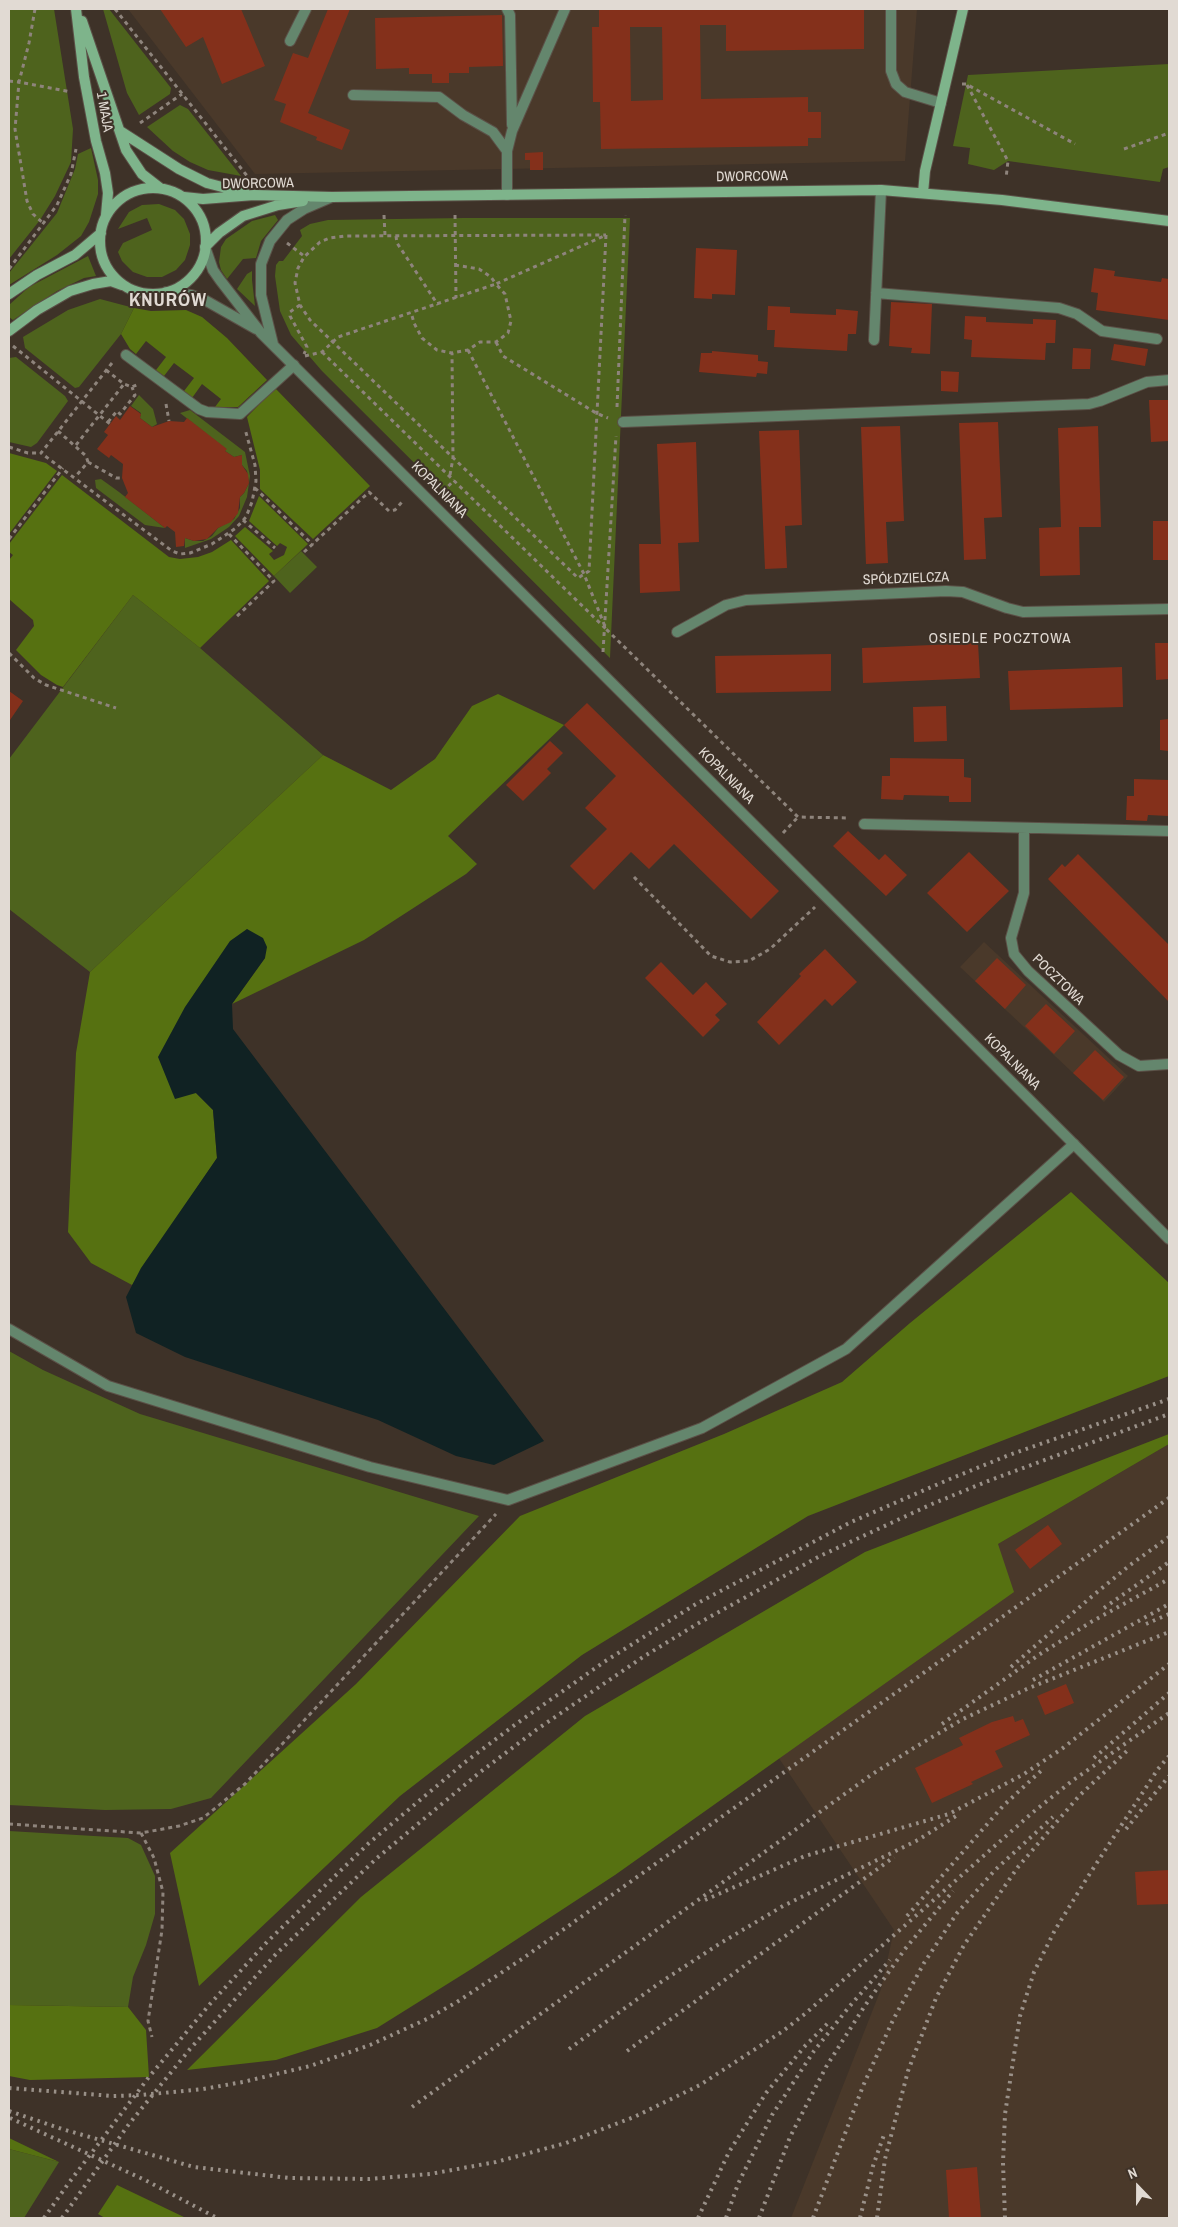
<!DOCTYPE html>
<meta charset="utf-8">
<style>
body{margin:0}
#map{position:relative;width:1178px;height:2227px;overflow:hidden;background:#3e3228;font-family:"Archivo Narrow",sans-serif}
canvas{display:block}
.frame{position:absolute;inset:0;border:10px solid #e1dad3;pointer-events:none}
.north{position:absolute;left:1113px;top:2162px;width:50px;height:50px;-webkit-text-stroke:4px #3e3228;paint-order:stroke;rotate:338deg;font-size:14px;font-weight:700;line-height:20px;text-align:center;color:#e1dad3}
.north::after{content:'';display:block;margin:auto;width:18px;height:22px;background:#e1dad3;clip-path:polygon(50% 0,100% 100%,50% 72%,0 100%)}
</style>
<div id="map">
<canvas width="1178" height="2227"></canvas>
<div class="frame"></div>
<div class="north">N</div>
</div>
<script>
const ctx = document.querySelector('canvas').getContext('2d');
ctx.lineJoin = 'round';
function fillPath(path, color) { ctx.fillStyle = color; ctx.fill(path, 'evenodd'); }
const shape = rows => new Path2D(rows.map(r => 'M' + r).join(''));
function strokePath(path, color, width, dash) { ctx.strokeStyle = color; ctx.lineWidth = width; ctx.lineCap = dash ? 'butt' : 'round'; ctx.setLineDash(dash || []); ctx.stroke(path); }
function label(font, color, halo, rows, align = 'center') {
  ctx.font = font + ' "Archivo Narrow",sans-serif'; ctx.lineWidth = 4; ctx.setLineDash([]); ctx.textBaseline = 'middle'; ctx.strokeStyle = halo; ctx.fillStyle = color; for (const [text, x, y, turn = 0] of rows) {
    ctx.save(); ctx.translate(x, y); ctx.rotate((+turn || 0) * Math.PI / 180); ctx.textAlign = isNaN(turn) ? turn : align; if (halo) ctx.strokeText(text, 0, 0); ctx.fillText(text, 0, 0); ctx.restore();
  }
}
fillPath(shape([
 [128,9,917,9,905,161,255,174],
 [984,942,1128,1076,1104,1102,960,967],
 [1169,1444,1169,2218,791,2218,881,1989,894,1930,750,1715,998,1544]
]), '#4a392a');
fillPath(shape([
 [9,9,54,9,73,129,71,162,55,196,40,220,9,259],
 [103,9,109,9,171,88,170,94,139,115,127,93],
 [1169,64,1169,167,1163,169,1160,182,1008,161,994,170,968,164,970,148,953,146,968,75],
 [180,105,188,109,241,176,208,170,190,162,173,151,147,127],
 [91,148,98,180,98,194,89,222,81,236,57,255,9,285,9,273,57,213,75,169,78,154],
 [159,204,175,210,184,219,190,234,190,245,185,260,176,270,162,277,147,277,133,272,122,261,118,252,123,243,152,230,147,218,118,229,129,212,142,205],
 [275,215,278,220,261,241,256,258,243,259,227,279,221,270,219,262,221,247,226,239,252,221],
 [464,218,630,218,610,658,322,371,291,335,280,311,275,276,276,265,279,261,283,261,302,236,300,230,310,224,328,220],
 [88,256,96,276,84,278,57,291,13,320,9,317,9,305,29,287],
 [252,271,252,280,255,306,237,289,247,274],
 [100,299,134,308,121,334,79,387,75,388,25,348,23,337,68,310],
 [16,357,65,396,68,401,37,443,31,447,9,442,9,358],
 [139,395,153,409,157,424,152,427,140,418,141,413,131,406],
 [190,410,245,452,250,476,247,497,239,516,229,527,211,539,185,548,185,538,194,541,203,541,212,536,218,528,234,519,240,508,240,497,244,493,249,483,247,471,242,465,242,455,234,457,225,451,226,449,180,413],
 [101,479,119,492,165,528,145,525,96,488,95,480],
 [301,551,317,567,290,593,274,576],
 [133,595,200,648,323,755,90,972,9,909,9,759],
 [9,1351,43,1370,140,1414,479,1516,211,1798,171,1809,105,1810,9,1805],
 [9,1831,128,1838,141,1845,155,1876,155,1914,146,1945,133,1977,128,2007,9,2005],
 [9,2149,59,2162,24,2218,9,2218]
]), '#4e631d');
fillPath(shape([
 [134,308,151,311,186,310,202,317,227,338,267,380,238,407,215,407,221,399,202,384,192,398,184,391,194,378,174,363,164,376,156,370,166,357,146,341,136,354,130,349,121,334],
 [275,388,370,486,313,539,260,489,260,470,247,417],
 [9,453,46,463,57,471,9,534],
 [62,475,169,557,180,559,198,557,212,552,231,540,269,581,200,648,133,595,63,687,57,685,41,675,16,650,34,626,33,620,9,599,9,560,13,555,9,552,9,544],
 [259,496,308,544,274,576,235,536,245,527,273,551,269,554,274,560,284,555,287,547,280,543,277,546,249,521],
 [498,694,564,725,448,836,477,864,466,874,364,940,232,1004,265,958,247,929,196,1093,213,1110,217,1158,132,1285,91,1263,68,1232,76,1053,90,972,323,755,391,790,435,759,472,706],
 [1071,1192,1169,1283,1169,1376,808,1516,582,1655,400,1796,199,1986,170,1853,356,1684,520,1516,724,1434,842,1382,910,1323],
 [1169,1434,1169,1444,998,1544,1014,1592,615,1875,473,1968,377,2028,276,2060,187,2070,361,1897,585,1716,865,1552],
 [9,2005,128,2007,146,2030,149,2077,30,2080,9,2076],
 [9,2138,59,2162,9,2149],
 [117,2185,186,2218,105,2218,98,2214]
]), '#567111');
fillPath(shape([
 [247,929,263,938,267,947,265,958,232,1004,233,1029,544,1441,494,1465,456,1456,378,1420,185,1357,136,1333,126,1297,141,1268,217,1158,213,1110,196,1093,175,1099,158,1057,185,1007,230,941]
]), '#102223');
fillPath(shape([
 [160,9,241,9,265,66,222,84,203,37,186,47],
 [328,9,350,9,308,113,350,130,342,150,316,140,317,137,280,122,286,104,274,100,293,53,308,58],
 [599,9,864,9,864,49,726,51,726,25,700,25,701,99,808,97,808,112,821,112,821,138,808,138,808,146,601,149,600,102,593,102,592,27,599,27],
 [630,27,662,27,663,100,631,101],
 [502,15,503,66,469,67,469,73,449,73,449,83,432,83,432,74,409,74,409,68,376,69,375,18],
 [543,152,543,170,530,170,530,160,525,160,525,153],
 [696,248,737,250,735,295,712,294,712,299,694,298],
 [1094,268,1115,271,1114,276,1161,282,1162,278,1169,279,1169,320,1096,310,1098,293,1091,292],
 [891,302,932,304,930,354,911,353,912,348,889,346],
 [768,306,790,307,790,313,836,315,836,309,858,311,856,334,848,334,847,351,774,347,775,330,767,330],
 [965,316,986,317,986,322,1033,324,1033,319,1056,320,1055,343,1046,343,1045,360,971,357,972,340,964,339],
 [1114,344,1148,349,1145,366,1111,360],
 [1073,348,1091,349,1090,369,1072,369],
 [712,351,758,355,758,361,768,362,767,374,757,373,756,377,699,372,701,353,712,353],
 [941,371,959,372,958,392,941,391],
 [1149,400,1169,400,1169,441,1151,442],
 [130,406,141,414,140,418,152,427,169,421,184,422,187,418,227,449,225,451,234,457,242,455,242,465,248,474,249,483,244,493,240,497,238,513,231,522,218,528,207,539,194,541,185,538,184,546,176,547,175,532,167,526,165,528,125,497,128,493,122,478,123,464,111,455,109,458,97,449,108,435,104,432,116,416,120,420],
 [998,422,1002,517,984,518,986,559,964,560,959,423],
 [900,426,904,521,886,522,888,563,866,564,861,427],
 [1098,426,1101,527,1079,527,1080,575,1040,576,1039,528,1061,527,1058,428],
 [799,430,802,525,785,526,787,568,765,569,759,431],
 [696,442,699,542,678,543,680,591,640,593,639,544,661,544,657,444],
 [1153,521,1169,521,1169,560,1153,560],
 [978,643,980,678,863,683,862,648],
 [1155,643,1169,643,1169,679,1156,680],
 [831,654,831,691,716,693,715,656],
 [1122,667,1123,707,1010,710,1008,671],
 [9,691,23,701,10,720,9,719],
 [587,703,779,891,751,919,674,844,649,869,631,852,594,890,570,866,607,829,585,808,616,776,564,725],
 [946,706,947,741,914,742,913,707],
 [1169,719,1169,751,1160,750,1160,720],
 [550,741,563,753,547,769,551,773,523,801,506,785],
 [890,758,964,759,964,777,971,778,971,802,949,802,949,796,904,795,903,800,881,799,882,776,890,776],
 [1134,779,1169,780,1169,816,1148,815,1147,821,1126,820,1127,796,1134,796],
 [848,831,879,860,885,854,907,875,886,896,833,846],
 [969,852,1009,891,967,932,927,893],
 [1078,854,1169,945,1169,1002,1048,879,1062,864,1065,867],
 [825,949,857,982,832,1006,825,999,779,1045,757,1022,801,976,799,974],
 [997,958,1026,985,1005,1009,975,981],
 [661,962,693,995,706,982,727,1004,715,1015,720,1020,703,1037,645,978],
 [1046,1004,1075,1031,1054,1054,1025,1026],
 [1095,1050,1124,1077,1103,1100,1073,1073],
 [1048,1525,1062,1544,1030,1569,1015,1550],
 [1066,1684,1074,1703,1045,1715,1037,1696],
 [1013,1716,1015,1722,1023,1719,1030,1735,995,1751,1003,1767,971,1782,973,1784,932,1803,915,1768,963,1745,959,1738,992,1722],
 [1169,1870,1169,1904,1137,1905,1135,1872],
 [977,2167,981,2218,949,2218,946,2170]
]), '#84301b');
const lane = shape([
 [507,9,510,15,512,125],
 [891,9,891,71,896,84,905,92,941,103],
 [290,41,306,9],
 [353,95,439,97,463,115,493,132,507,151],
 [507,195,507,151,512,131,565,9],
 [876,293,1059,308,1077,314,1102,331,1157,339],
 [874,340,881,190],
 [126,355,199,409,207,412,240,414,294,365],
 [9,1329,108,1386,370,1467,508,1500,702,1428,846,1349,1074,1144]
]);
const street = shape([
 [205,247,213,270,220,280,261,333,1169,1239],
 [166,292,191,295,203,299,256,329],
 [273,344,261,295,261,264,270,241,287,220,304,209,332,197],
 [623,422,1089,404,1100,401,1147,382,1169,380],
 [677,632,726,605,746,600,946,591,963,592,1007,608,1023,612,1169,609],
 [864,824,1169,831],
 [1024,828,1024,893,1011,938,1014,954,1028,971,1119,1055,1139,1066,1169,1064]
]);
const secondary = shape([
 [76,9,84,77,96,141,105,173,108,193,106,215],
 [82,21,126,150,142,174,160,188],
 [120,131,179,169,207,183,245,193],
 '100 241a53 53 0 1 1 106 0a53 53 0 1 1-106 0Z',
 [923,193,925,171,963,9],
 [184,197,203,199,254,195,332,197,881,190,1002,200,1169,221],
 [205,247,219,233,243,216,278,205,303,201],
 [9,294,37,275,75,255,101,233],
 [9,331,37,310,70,291,93,284,111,281,122,285]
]);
strokePath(lane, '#5b5047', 12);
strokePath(street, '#5b5047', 12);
strokePath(secondary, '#5b5047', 12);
strokePath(shape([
 [35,9,29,43,19,82,71,92],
 [115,9,248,177],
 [9,81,19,82,15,129,27,201,33,214,44,224],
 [962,84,966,84,1075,144],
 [967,85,1008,161,1006,178],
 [140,123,182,94],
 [1124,149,1169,133],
 [384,215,385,235],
 [455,215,456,298],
 [606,235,589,571,578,578,310,320,300,305,295,283,298,268,304,257,320,242,330,238,345,236,606,235],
 [396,236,397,243,438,305],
 [287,243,304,256],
 [455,265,479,269,491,277,496,284,604,236],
 [9,269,57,205,71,174,76,149],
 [300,305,290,312,290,316,307,347,304,354],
 [496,342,503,356,596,413,608,418],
 [13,346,110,424],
 [468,350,584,574,606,629,798,817,849,818],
 [322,352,606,629],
 [305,356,322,352,338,337,496,284,505,294,511,321,508,333,496,342,480,342,468,350,452,353,437,350,422,338,414,323,411,312],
 [112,363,41,453,172,551,180,554,190,553,212,544,236,528,246,517,252,502,256,481,255,465,245,429],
 [106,370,124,384,132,387,139,384],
 [166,404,169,421],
 [617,407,625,215],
 [108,422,117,411,120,414,135,395,132,387],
 [58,431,86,456,88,462,75,477],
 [76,445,124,384],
 [9,447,28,453,41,453],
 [88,462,116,478,122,478],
 [450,475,453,458,452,353],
 [255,488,313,545],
 [443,492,454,480],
 [243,520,275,548],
 [229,534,274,581,235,618],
 [9,539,63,468],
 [304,552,369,492,389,511,395,510,402,502],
 [603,652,616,436],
 [9,653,34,678,46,685,116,708],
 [783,833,798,817],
 [634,877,711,956,730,962,749,961,770,949,815,907],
 [9,1824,141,1833,179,1826,203,1818,245,1784,496,1514],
 [141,1833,154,1858,163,1892,162,1930,148,2021,152,2037]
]), '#8e847c', 3, [4, 4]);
strokePath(lane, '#64866d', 10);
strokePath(street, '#64866d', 10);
strokePath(secondary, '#7eb48b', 10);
strokePath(shape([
 [1104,1608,1169,1562],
 [1146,1624,1169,1614],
 [1011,1667,1090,1598,1130,1565,1169,1537],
 [1033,1680,1169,1604],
 [942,1724,1037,1656,1091,1622,1169,1579],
 [1094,1758,1169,1693],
 [1126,1829,1169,1776],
 [705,1900,805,1856,949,1814,1024,1774,1063,1748,1169,1664],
 [907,1916,1003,1806,1044,1768],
 [569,2049,658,1984,719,1944,783,1906,918,1840,956,1816],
 [627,2051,894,1857],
 [9,2088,113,2096,142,2095,203,2089,243,2082,310,2066,370,2045,427,2019,457,2002,522,1959,1169,1498],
 [412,2107,871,1775,917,1746,963,1719,1029,1688,1169,1632],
 [9,2111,62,2129,194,2167,289,2178,369,2179,430,2174,496,2162,566,2143,634,2117,700,2085,783,2031,806,2013,1032,1813,1072,1781,1169,1713],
 [10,2118,145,2180,217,2218],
 [44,2218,68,2184,149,2077,210,2004,267,1942,369,1843,464,1763,516,1724,604,1662,696,1604,851,1522,950,1479,1009,1455,1169,1399],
 [62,2218,129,2124,190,2049,276,1954,377,1858,479,1773,536,1730,643,1657,697,1624,820,1556,932,1504,988,1481,1169,1414],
 [698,2218,729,2152,766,2093,805,2046,828,2023],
 [726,2218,738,2184,772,2115,814,2051,849,2007,890,1960],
 [759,2218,790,2137,826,2067,864,2007,905,1949,953,1891],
 [813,2218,863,2086,893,2020,924,1963,957,1913,995,1870,1053,1817],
 [860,2218,873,2166,885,2132],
 [877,2218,885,2159,908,2071,936,1998,964,1945,1018,1867,1079,1796,1129,1749],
 [1005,2218,1003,2163,1005,2114,1020,2016,1034,1972,1055,1930,1087,1878,1158,1769,1169,1756]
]), '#9a9189', 4, [2.5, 5]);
label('14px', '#e1dad3', '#3e3228', [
 ["1 MAJA",104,112,80],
 ["DWORCOWA",752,177,-1],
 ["DWORCOWA",258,184,-1],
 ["KOPALNIANA",439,490,45],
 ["SPÓŁDZIELCZA",906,579,-2],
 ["KOPALNIANA",726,776,45],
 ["POCZTOWA",1058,980,44],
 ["KOPALNIANA",1012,1062,45]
]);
ctx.letterSpacing = '1px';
label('15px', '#e1dad3', '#3e3228', [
 ["OSIEDLE POCZTOWA",1000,639]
]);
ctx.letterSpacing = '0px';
ctx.letterSpacing = '1px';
label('bold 19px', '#e1dad3', '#3e3228', [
 ["KNURÓW",168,301]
]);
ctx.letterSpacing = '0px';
</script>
